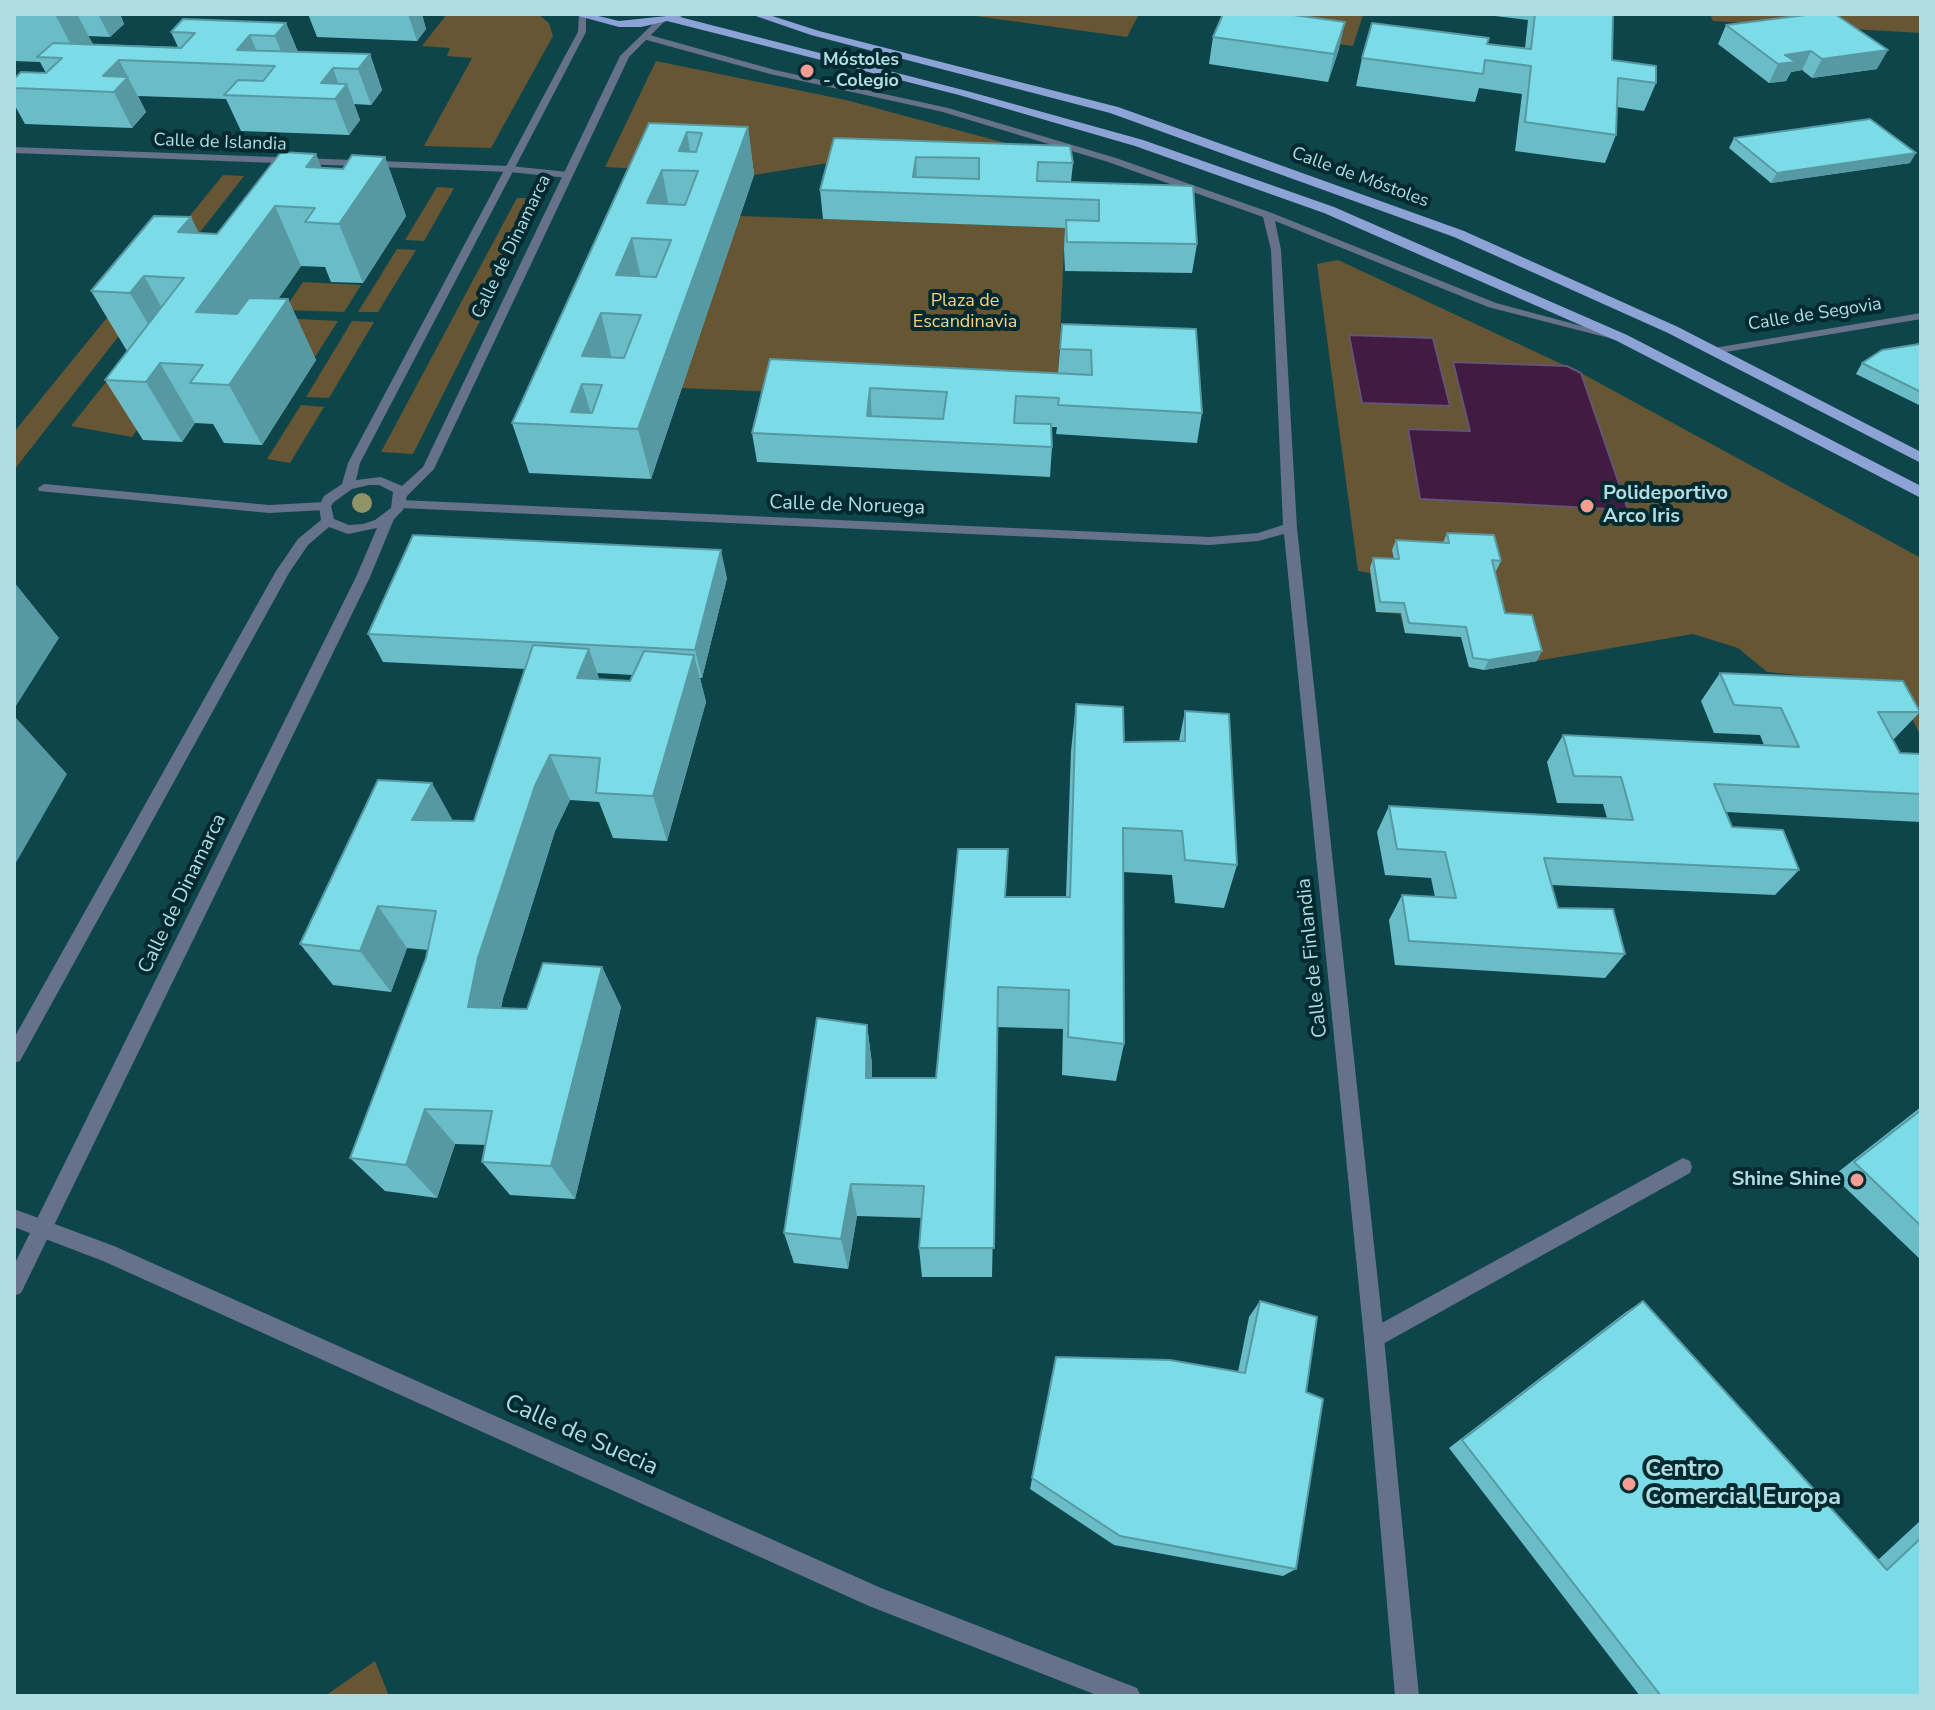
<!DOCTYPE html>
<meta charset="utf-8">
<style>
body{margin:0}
#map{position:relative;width:1935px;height:1710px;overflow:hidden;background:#0e454b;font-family:"Nunito Sans",sans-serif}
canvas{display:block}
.frame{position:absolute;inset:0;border:16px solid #b1dce2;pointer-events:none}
</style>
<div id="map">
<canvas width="1935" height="1710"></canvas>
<div class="frame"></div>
</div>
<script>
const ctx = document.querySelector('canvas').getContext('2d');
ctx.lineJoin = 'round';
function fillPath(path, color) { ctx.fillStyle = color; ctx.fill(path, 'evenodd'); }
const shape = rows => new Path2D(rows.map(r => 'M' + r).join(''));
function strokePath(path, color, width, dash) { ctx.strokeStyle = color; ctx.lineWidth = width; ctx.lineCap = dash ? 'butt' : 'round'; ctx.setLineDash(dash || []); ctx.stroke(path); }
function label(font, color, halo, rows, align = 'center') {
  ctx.font = font + ' "Nunito Sans",sans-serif'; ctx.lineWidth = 8; ctx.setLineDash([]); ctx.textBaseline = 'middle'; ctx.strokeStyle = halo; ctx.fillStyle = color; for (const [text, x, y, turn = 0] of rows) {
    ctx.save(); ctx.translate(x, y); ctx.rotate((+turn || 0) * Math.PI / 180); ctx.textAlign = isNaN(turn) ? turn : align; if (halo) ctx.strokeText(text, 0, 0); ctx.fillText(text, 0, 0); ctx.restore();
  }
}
fillPath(shape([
 [447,14,538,14,549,23,553,36,491,148,424,146,472,58,447,56,450,48,422,46],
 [961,14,1139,14,1127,37],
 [1232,14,1357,14,1363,15,1353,46,1225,29],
 [1710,14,1921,14,1921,33,1713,21],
 [656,61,846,100,1061,158,828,163,754,175,605,167],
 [223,175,244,176,14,470,14,432],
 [437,187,454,188,424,241,405,240],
 [517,198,542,198,413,454,381,452],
 [740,216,1097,229,1064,249,1058,378,1090,405,681,388],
 [397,249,416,250,378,312,358,312],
 [1338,260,1581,373,1921,558,1921,737,1910,714,1859,681,1767,672,1738,648,1693,634,1484,670,1469,667,1461,637,1405,633,1400,614,1376,612,1370,573,1358,571,1317,264],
 [303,282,361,285,344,312,284,310],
 [279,318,338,321,315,357],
 [352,321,374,322,329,398,306,397],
 [125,358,185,361,132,437,71,426],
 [301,405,324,407,290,463,267,459],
 [375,1661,389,1696,325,1696]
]), '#665633');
const water = shape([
 [1349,335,1433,338,1450,406,1362,403,1349,335],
 [1453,362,1567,366,1581,373,1628,510,1420,499,1408,429,1470,431,1453,362]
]);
fillPath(water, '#421b43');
strokePath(water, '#635573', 2);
fillPath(shape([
 [44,484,269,505,325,502,331,506,325,510,269,513,39,491,38,488,44,484],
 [1683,1158,1690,1161,1692,1167,1690,1173,1381,1345,1374,1348,1367,1345,1364,1338,1367,1331,1683,1158]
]), '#66718a');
fillPath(shape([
 [646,34,775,70,948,108,1116,158,1272,213,1496,303,1619,336,1613,339,1488,307,1275,221,1281,250,1297,528,1384,1338,1419,1696,1395,1696,1364,1338,1284,534,1258,541,1210,545,401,508,395,504,401,500,1210,537,1258,533,1283,525,1271,250,1263,217,1108,162,943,112,770,74,643,39,643,35,646,34],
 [14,147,510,166,568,172,573,175,568,178,510,172,14,153,14,147],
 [1921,313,1921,319,1714,354,1708,351,1714,348,1921,313],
 [14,1209,114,1246,881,1588,1137,1688,1141,1696,1099,1696,869,1606,103,1261,14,1227,14,1209]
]), '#66718a');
fillPath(shape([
 [579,15,586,17,586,32,360,463,356,480,381,477,402,486,423,467,620,56,659,18,666,20,629,57,434,469,407,496,403,510,394,519,370,577,21,1293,14,1296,14,1265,356,577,377,528,348,534,329,527,308,545,289,573,20,1061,14,1063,14,1038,276,571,298,539,321,520,319,506,324,496,342,484,348,463,566,54,578,32,579,15],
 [369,485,379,485,393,492,391,508,375,520,363,524,349,525,334,519,331,506,334,502,352,489,369,485]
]), '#66718a');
fillPath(shape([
 [571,14,590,14,619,21,686,14,680,17,967,91,1143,140,1334,207,1627,335,1921,486,1921,498,1617,341,1324,213,1135,146,959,95,667,21,641,27,619,27,571,14],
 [750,14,766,14,819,31,1118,107,1464,231,1678,327,1921,452,1921,463,1668,333,1454,237,1110,113,811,35,750,14]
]), '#8da3d6');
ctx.fillStyle = '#8f9365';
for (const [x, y] of [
 [362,503]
]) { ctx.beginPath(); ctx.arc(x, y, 10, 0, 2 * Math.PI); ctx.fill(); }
fillPath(shape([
 [14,14,120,14,124,24,110,37,88,36,93,44,178,47,171,32,286,23,298,52,370,54,382,90,371,105,354,104,360,120,349,135,241,131,226,99,138,96,146,112,132,128,25,124,14,104,14,79,46,73,40,62,14,61],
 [308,14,436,14,435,16,422,15,426,29,417,41,317,37],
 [1479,14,1613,14,1612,60,1656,83,1644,111,1617,107,1616,135,1605,163,1515,151,1522,94,1479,88,1475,102,1356,86,1362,58,1487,44,1525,48,1528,20],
 [1726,25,1877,69,1812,78,1802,70,1791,72,1786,81,1769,83,1718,44],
 [1213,37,1339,49,1328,82,1209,64],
 [649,123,748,127,754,175,651,479,529,473,512,423],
 [834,138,1073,163,1071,182,1197,244,1192,273,1065,271,1064,249,1065,228,823,219,820,190],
 [1734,138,1910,163,1771,183,1729,148],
 [316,154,321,168,343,169,385,157,406,216,363,283,331,282,325,267,301,266,278,299,288,299,316,360,262,445,224,443,213,424,195,423,182,442,143,440,105,380,127,351,91,291,199,233,217,234],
 [1062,324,1202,413,1197,443,1056,434,1057,427,1052,427,1052,447,1050,477,757,462,752,433,770,359,1058,373],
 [1921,345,1921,406,1856,374,1862,363],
 [1447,533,1501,561,1496,571,1494,571,1505,613,1537,661,1484,670,1469,667,1461,637,1405,633,1401,613,1376,612,1370,568,1373,558,1394,559,1392,550,1396,540,1443,543],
 [727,578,702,678,700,678,706,702,667,841,613,838,599,802,570,800,555,831,503,998,501,1008,527,1009,602,967,621,1007,575,1199,510,1195,482,1162,486,1145,455,1144,437,1198,385,1191,350,1158,426,958,428,950,407,948,391,992,333,985,300,944,453,821,474,821,525,669,383,662,368,634],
 [597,673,633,675,630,681,599,679],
 [1720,673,1920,712,1894,739,1893,739,1921,794,1921,822,1726,812,1732,827,1799,870,1775,895,1551,885,1558,908,1625,954,1605,978,1395,965,1389,920,1402,895,1435,897,1431,878,1385,875,1377,832,1389,806,1607,818,1603,804,1557,803,1547,762,1563,735,1764,745,1760,735,1714,733,1701,701],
 [1076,704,1124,742,1179,741,1185,711,1237,865,1224,908,1175,903,1172,875,1123,872,1124,1044,1116,1081,1062,1075,1063,1029,997,1027,992,1277,922,1277,919,1248,922,1218,857,1216,848,1269,794,1263,784,1233,867,1025,872,1064,872,1078,936,1078,1005,897,1066,897,1071,751],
 [1921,1107,1921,1260,1833,1176],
 [1260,1301,1306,1392,1296,1569,1283,1576,1114,1545,1030,1489,1056,1357,1238,1372,1249,1317],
 [1643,1301,1878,1560,1921,1520,1921,1696,1640,1696,1449,1448,1626,1312]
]), '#6abcc7');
fillPath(shape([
 [55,14,77,14,96,50,81,64],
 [98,14,120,14,124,24,110,37],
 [408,14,422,14,426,29,417,41],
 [1345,22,1339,49,1328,82,1334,54],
 [286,23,300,58,289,72,275,36],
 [250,35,262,65,237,50],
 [1888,50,1877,69,1812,78,1822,59],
 [1811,51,1802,70,1791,72,1786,81,1769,83,1778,64,1785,55],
 [370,54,382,90,371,105,358,69],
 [119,60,146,112,132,128,114,92,103,76],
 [333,68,341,91,347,84,360,120,349,135,335,99,321,83],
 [748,127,754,175,651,479,638,429],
 [687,132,693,171,679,151],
 [1916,153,1910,163,1771,183,1777,173],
 [316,154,340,213,306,167],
 [385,157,406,216,363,283,339,224],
 [916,157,917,185,913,177],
 [662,170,671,218,647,203],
 [275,206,301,266,228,372,196,312],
 [191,217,221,277,178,232],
 [632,238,643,287,616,275],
 [144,276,178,336,165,353,130,293],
 [288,299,316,360,262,445,229,385],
 [601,313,613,363,602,385,582,356],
 [160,363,195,423,182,442,146,382],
 [582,384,595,427,571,412],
 [870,388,872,417,867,416],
 [721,550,727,578,702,678,695,650],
 [14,582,59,638,14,709],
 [589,649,605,696,577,678],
 [1542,651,1537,661,1484,670,1489,660],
 [694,655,706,702,667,841,653,796],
 [16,718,67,774,14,866,14,721],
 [550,755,570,800,555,831,503,998,494,1045,468,1007,478,958,535,786],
 [432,783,457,828,412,820],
 [378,906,407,948,391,992,360,951],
 [602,967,621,1007,575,1199,551,1166],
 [867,1025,872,1064,871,1114,866,1078],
 [425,1109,455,1144,437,1198,406,1165],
 [851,1184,857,1216,848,1269,841,1239]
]), '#5699a2');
const building = shape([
 [1223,14,1286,14,1345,22,1334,54,1213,37,1223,14],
 [1535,14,1613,14,1612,60,1656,66,1656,83,1618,78,1616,135,1525,122,1531,66,1485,60,1483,74,1362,58,1372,23,1489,38,1487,44,1531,49,1535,14],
 [1813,14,1835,14,1888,50,1822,59,1811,51,1785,55,1796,62,1778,64,1726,25,1813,14],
 [183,19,286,23,275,36,250,35,237,50,370,54,358,69,333,68,321,83,347,84,335,99,224,95,238,80,263,81,275,66,119,60,103,76,128,77,114,92,14,88,14,79,21,72,46,73,62,58,37,57,53,43,181,48,195,33,171,32,183,19],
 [1870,119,1916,153,1777,173,1734,138,1870,119],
 [649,123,748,127,638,429,512,423,649,123],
 [687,132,702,133,696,152,679,151,687,132],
 [662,170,698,171,685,205,647,203,662,170],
 [632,238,671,240,656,277,616,275,632,238],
 [601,313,641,315,624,358,582,356,601,313],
 [582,384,602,385,592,413,571,412,582,384],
 [834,138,1070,146,1073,163,1038,162,1037,181,1193,186,1197,244,1067,242,1066,220,1099,221,1099,200,820,190,834,138],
 [916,157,979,158,979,179,913,177,916,157],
 [281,152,316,154,306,167,343,169,352,155,385,157,339,224,305,222,315,208,275,206,196,312,237,314,249,298,288,299,229,385,190,383,203,365,160,363,146,382,105,380,184,278,144,276,130,293,91,291,154,216,191,217,178,232,217,234,281,152],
 [1062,324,1196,329,1202,413,1058,405,1059,398,1016,396,1014,423,1051,424,1052,447,752,433,770,359,1092,375,1091,350,1060,349,1062,324],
 [870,388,947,392,943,419,867,416,870,388],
 [1919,344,1921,345,1921,392,1862,363,1882,350,1919,344],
 [1447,533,1494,535,1501,561,1492,560,1505,613,1532,615,1542,651,1489,660,1473,658,1466,627,1409,623,1404,603,1380,602,1373,558,1399,559,1396,540,1449,543,1447,533],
 [413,535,721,550,695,650,368,634,413,535],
 [533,645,589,649,577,678,630,681,644,651,694,655,653,796,596,793,600,758,550,755,535,786,478,958,468,1007,527,1009,543,963,602,967,551,1166,482,1162,492,1111,425,1109,406,1165,350,1158,426,958,436,911,378,906,360,951,300,944,378,780,432,783,412,820,474,821,533,645],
 [1720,673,1903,681,1920,712,1878,712,1900,753,1921,754,1921,794,1714,784,1732,827,1783,830,1799,870,1544,858,1558,908,1613,909,1625,954,1409,941,1402,895,1456,898,1445,852,1397,849,1389,806,1633,820,1621,777,1574,776,1563,735,1799,747,1781,708,1734,705,1720,673],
 [1076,704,1123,707,1124,742,1185,741,1185,711,1229,714,1237,865,1185,860,1182,831,1123,828,1124,1044,1068,1037,1069,990,998,987,994,1248,919,1248,924,1186,851,1184,841,1239,784,1233,817,1018,867,1025,866,1078,936,1078,958,849,1008,849,1005,897,1070,897,1076,704],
 [1921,1110,1921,1226,1854,1162,1921,1110],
 [1260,1301,1317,1317,1306,1392,1323,1399,1296,1569,1120,1536,1032,1478,1056,1357,1170,1360,1245,1373,1260,1301],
 [1643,1301,1887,1570,1921,1538,1921,1696,1661,1696,1462,1440,1643,1301]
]);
fillPath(building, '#7bdbe7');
strokePath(building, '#5699a2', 2);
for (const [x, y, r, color] of [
 [807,71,8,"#f59c93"],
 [1587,506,8,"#f59c93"],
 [1857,1180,8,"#f59c93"],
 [1629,1484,8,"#f59c93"]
]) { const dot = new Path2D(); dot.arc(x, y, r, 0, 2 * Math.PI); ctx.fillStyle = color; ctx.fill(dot); strokePath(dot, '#002a2f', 3); }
label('bold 18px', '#b1dce2', '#002a2f', [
 ["Móstoles",823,61],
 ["- Colegio",823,82]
], 'left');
label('18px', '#b1dce2', '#002a2f', [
 ["Calle de Islandia",220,143,2],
 ["Calle de Móstoles",1360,178,20],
 ["Calle de Dinamarca",512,247,-64],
 ["Calle de Segovia",1815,315,-9]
]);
label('18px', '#f9d27b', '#002a2f', [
 ["Plaza de",965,302],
 ["Escandinavia",965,323]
]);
label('bold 20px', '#b1dce2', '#002a2f', [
 ["Polideportivo",1603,494],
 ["Arco Iris",1603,517],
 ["Shine Shine",1841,1180,"right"]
], 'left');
label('20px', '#b1dce2', '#002a2f', [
 ["Calle de Noruega",847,506,2],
 ["Calle de Dinamarca",183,894,-64],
 ["Calle de Finlandia",1313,958,-96]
]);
label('24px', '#b1dce2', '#002a2f', [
 ["Calle de Suecia",581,1436,24]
]);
label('bold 24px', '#b1dce2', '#002a2f', [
 ["Centro",1645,1470],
 ["Comercial Europa",1645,1498]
], 'left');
</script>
